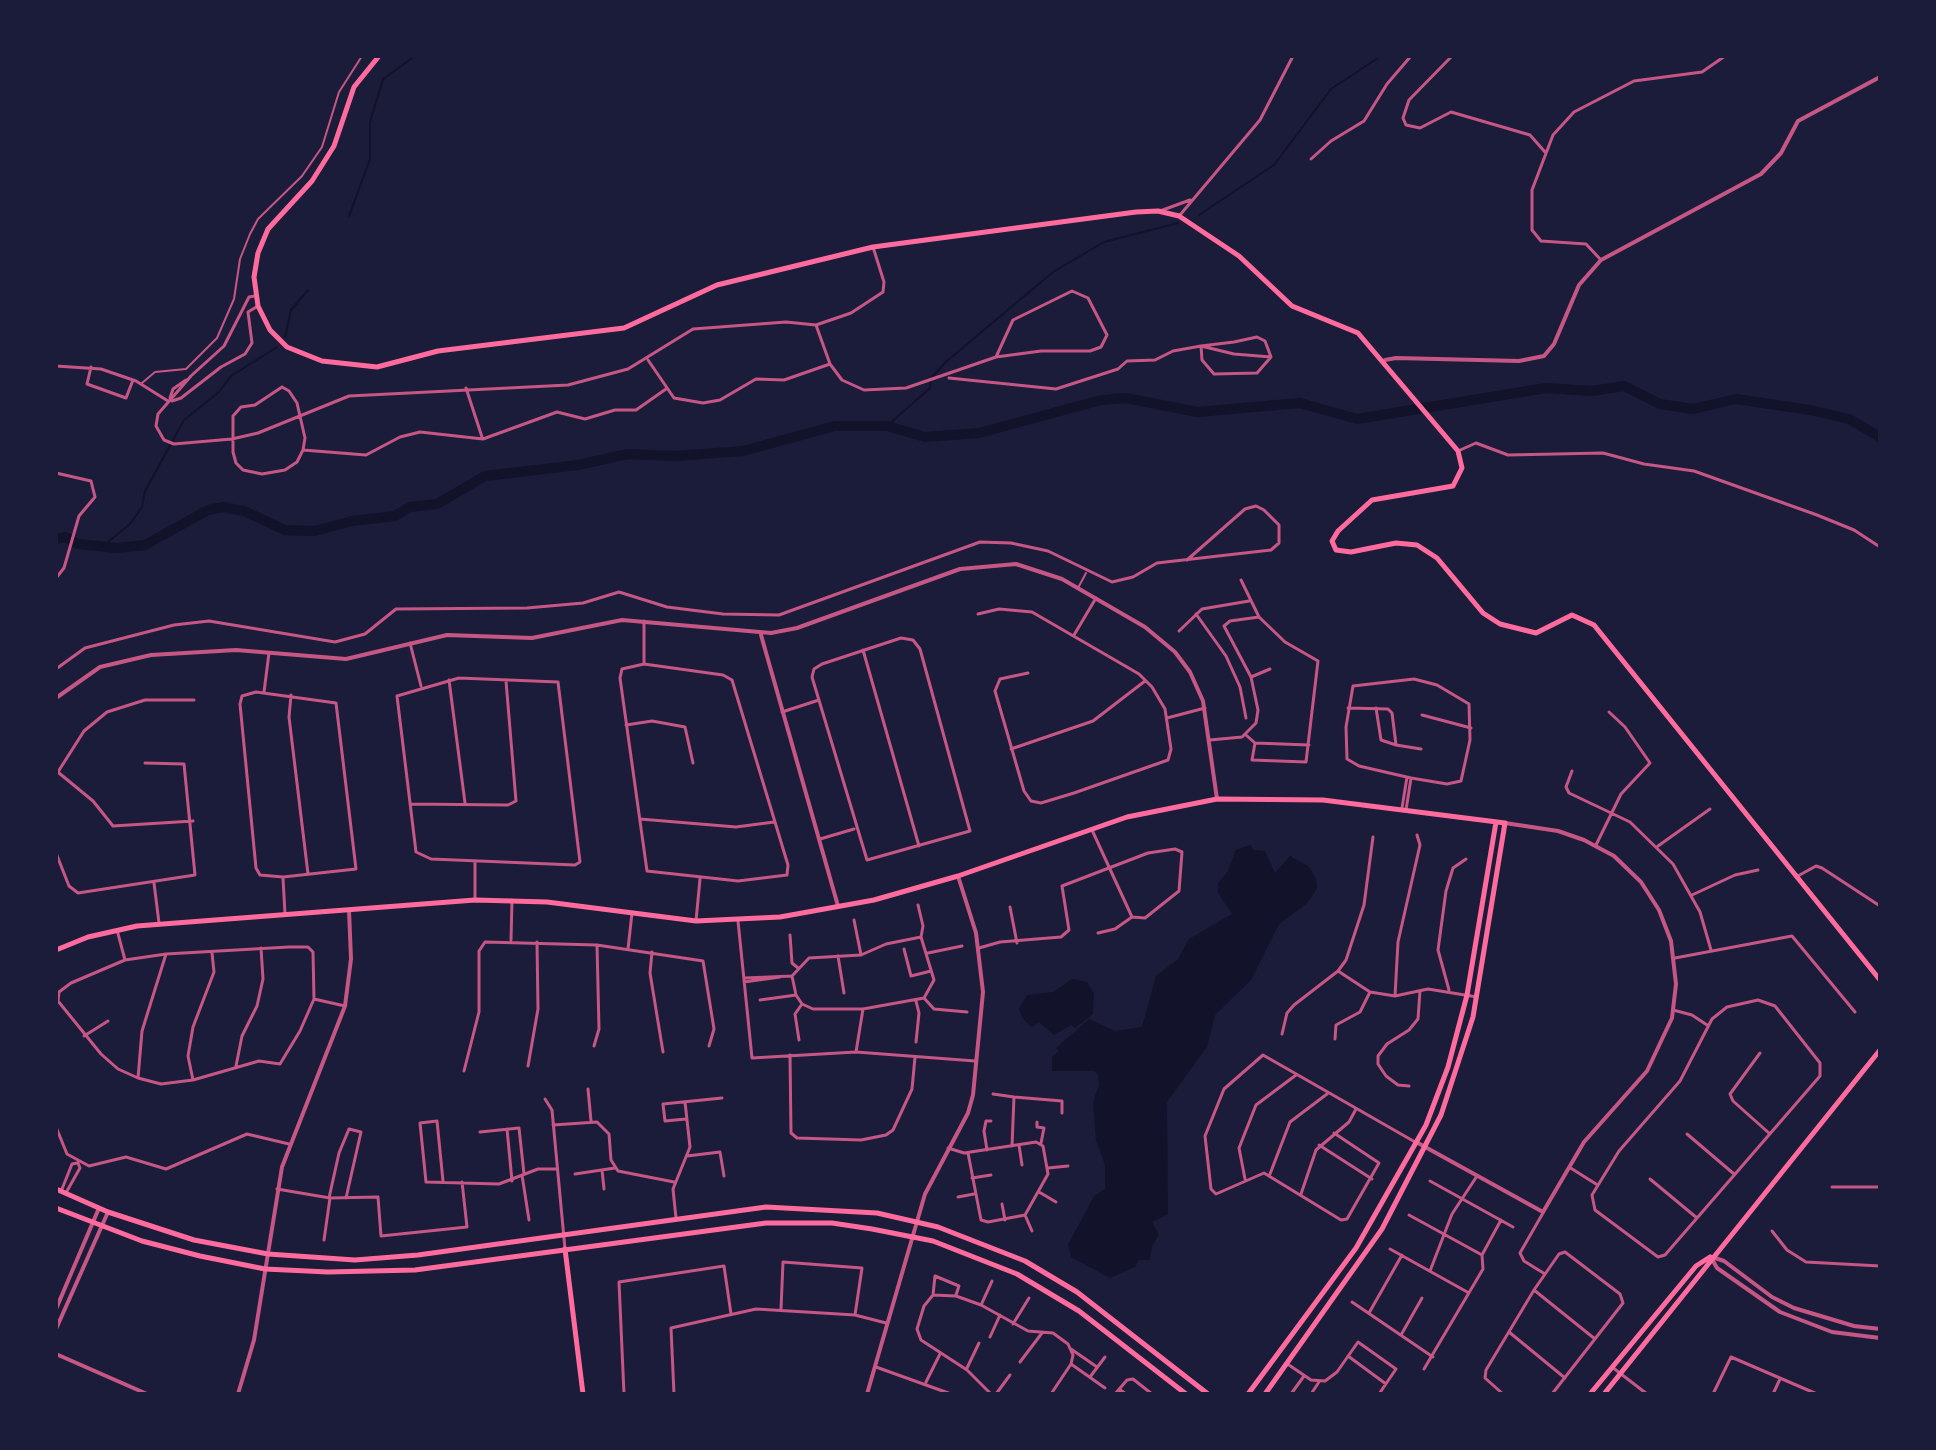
<!DOCTYPE html>
<style>
body{margin:0}
#map{position:relative;width:1936px;height:1450px;overflow:hidden;background:#1b1b3a;font-family:"Work Sans",sans-serif}
canvas{display:block}
.frame{position:absolute;inset:0;border:58px solid #1b1b3a;pointer-events:none}
</style>
<div id="map">
<canvas width="1936" height="1450"></canvas>
<div class="frame"></div>
</div>
<script>
const ctx = document.querySelector('canvas').getContext('2d');
ctx.lineJoin = 'round';
function fillPath(path, color) { ctx.fillStyle = color; ctx.fill(path, 'evenodd'); }
const shape = rows => new Path2D(rows.map(r => 'M' + r).join(''));
function strokePath(path, color, width, dash) { ctx.strokeStyle = color; ctx.lineWidth = width; ctx.lineCap = dash ? 'butt' : 'round'; ctx.setLineDash(dash || []); ctx.stroke(path); }
fillPath(shape([
 [1250,845,1254,850,1265,851,1275,873,1290,856,1309,867,1316,878,1317,889,1306,904,1279,924,1251,980,1215,1015,1207,1047,1167,1102,1168,1214,1152,1222,1159,1235,1152,1246,1150,1260,1139,1260,1135,1267,1110,1278,1071,1257,1068,1245,1094,1196,1105,1189,1105,1165,1096,1140,1093,1102,1099,1085,1098,1075,1094,1071,1052,1071,1052,1057,1059,1051,1056,1048,1089,1019,1115,1031,1142,1027,1156,976,1178,959,1189,939,1232,914,1218,893,1218,883,1228,871,1236,850],
 [1072,979,1087,982,1094,994,1093,1014,1079,1025,1075,1028,1071,1025,1054,1035,1039,1022,1032,1027,1023,1019,1019,1009,1027,995,1053,992]
]), '#12122b');
strokePath(shape([
 [1199,215,1274,165,1331,89,1381,56],
 [349,216,370,159,370,122,383,79,415,56],
 [285,337,291,310,308,290],
 [887,426,930,388,931,378,947,361,1053,272,1104,242,1178,223],
 [103,546,130,524,142,507,145,491,184,420,219,392,231,376,277,347]
]), '#12122b', 2);
strokePath(shape([
 [56,539,65,537,78,544,117,548,145,545,208,510,223,507,244,511,285,530,315,531,352,521,395,516,410,507,437,504,485,476,578,465,628,454,675,456,743,451,835,426,887,426,925,437,979,433,1101,400,1126,398,1197,412,1300,403,1357,419,1546,388,1592,391,1624,386,1660,404,1693,409,1736,399,1810,410,1849,419,1880,437]
]), '#12122b', 10);
strokePath(shape([
 [142,383,155,372,186,369,217,338,234,299,240,259,250,234,258,219,302,176,322,147,339,92,362,56],
 [1078,588,1086,573]
]), '#c65784', 2);
strokePath(shape([
 [1452,56,1409,100,1403,118,1406,125,1420,128,1451,112,1530,135,1545,152],
 [1311,159,1331,141,1364,121,1387,84,1411,56],
 [1160,211,1190,200],
 [1180,215,1260,120,1293,56],
 [1601,260,1586,244,1541,241,1532,230,1532,190,1553,135,1574,112,1634,81,1702,72,1725,56],
 [816,325,830,364],
 [648,360,674,398,703,403,720,400,756,379,784,380,830,364,842,380,864,390,906,388,996,357,1041,351,1090,351,1101,347,1107,335,1088,298,1072,291,1013,320,996,357],
 [56,366,101,369,136,381,168,401],
 [91,367,87,384,126,398,133,380],
 [192,375,224,346,249,297,255,296],
 [191,376,158,414,156,426,164,440,174,444,232,439,258,433,349,396,568,385,628,369,693,329,786,322,816,325,851,313,883,292,884,282,873,247],
 [949,378,1056,389,1118,369,1127,361,1155,360,1173,351,1201,346,1234,342,1257,337,1265,341,1271,357,1257,373,1214,374,1202,360,1201,346,1234,354,1271,357],
 [282,387,289,391,297,403,305,438,303,450,297,462,285,470,262,474,243,470,236,463,233,452,233,416,241,407,255,405,282,387],
 [466,388,482,437],
 [170,398,173,389,186,380],
 [172,401,181,398,221,367,245,354,252,343,248,312,258,306],
 [303,450,366,455,400,437,420,432,483,439,557,412,585,419,615,410,636,410,666,389],
 [1458,451,1476,443,1508,455,1603,453,1644,464,1694,471,1817,515,1854,530,1880,547],
 [56,473,91,481,95,497,79,516,64,568,56,578],
 [1241,580,1259,617,1285,642,1318,661,1306,762,1252,760,1255,743,1246,735],
 [978,614,999,609,1032,612,1139,674,1152,687,1165,709,1171,749,1168,760,1074,793,1041,803,1031,801,1024,791,995,691,1000,679,1028,673],
 [1196,614,1226,656,1240,687,1246,718],
 [1179,631,1202,609,1249,601],
 [1074,635,1096,598],
 [901,638,913,640,920,649,970,831,867,860,812,677,814,669,822,664,901,638],
 [410,643,421,686],
 [863,650,919,846],
 [644,664,723,675,732,680,788,865,787,875,738,881,647,871,620,678,622,669,644,664],
 [644,664,644,621],
 [56,669,85,648,174,625,209,621,335,642,365,634,396,609,527,608,583,603,619,592,667,607,723,614,779,615,980,542,1011,543,1048,551,1112,582,1133,577,1157,563,1271,550,1279,543,1279,525,1264,510,1256,506,1245,509,1187,560],
 [1251,677,1270,669],
 [459,678,558,682,580,862,575,865,431,859,416,852,397,696,459,678],
 [1414,679,1437,685,1469,704,1470,740,1461,781,1447,784,1411,778,1359,766,1347,759,1346,727,1353,686,1414,679],
 [449,680,465,803],
 [256,692,336,703,356,869,283,877,260,875,256,868,240,704,242,696,256,692],
 [264,692,269,653],
 [291,695,289,717,308,874],
 [1348,708,1388,709,1392,713,1396,745,1421,749],
 [1376,708,1381,740,1396,745],
 [782,712,819,700],
 [1422,715,1471,728],
 [1167,718,1205,708],
 [626,725,652,721,685,727,693,763],
 [1210,740,1242,737,1256,723,1258,710,1251,677,1224,626,1230,621,1259,617],
 [1255,743,1309,745],
 [1011,749,1093,721,1145,681],
 [1572,771,1566,787,1569,793,1630,822,1673,864,1700,912,1711,950],
 [59,773,93,801,113,826,193,821],
 [56,775,84,731,107,712,145,700,194,700],
 [410,804,508,805,516,801,506,681],
 [1402,808,1407,777],
 [1406,810,1411,778],
 [640,819,736,827,774,822],
 [1092,830,1132,917],
 [820,839,854,829],
 [1596,845,1621,794,1650,763,1625,727,1609,712],
 [1658,846,1710,809],
 [56,853,69,886,78,893,195,875,184,764,145,763],
 [475,861,475,900],
 [1796,877,1816,866,1822,868,1880,906],
 [283,878,285,914],
 [154,883,159,923],
 [1692,895,1735,875,1758,870],
 [918,905,923,926,921,937],
 [1010,907,1017,943],
 [854,920,861,955],
 [696,921,700,879],
 [738,921,752,1058,856,1052,975,1061],
 [117,930,125,960],
 [1098,933,1115,929,1132,917],
 [790,935,792,963,798,968],
 [921,937,934,980,924,998,863,1009,813,1009,802,1004,796,995,792,976,809,958,861,955,886,944,921,937],
 [511,940,512,900],
 [289,947,308,947,313,952,314,999,300,1031,280,1064,259,1061,193,1080,161,1084,138,1078,118,1069,101,1054,58,1001,59,992,71,983,125,960,166,954,289,947],
 [979,948,1000,942,1061,937,1069,930,1062,886,1148,853,1175,849,1182,852,1179,891,1145,918,1132,917],
 [628,949,632,913],
 [904,949,911,976,931,971],
 [652,952,650,973,663,1052],
 [928,953,962,946],
 [838,956,844,993],
 [1675,958,1792,936,1855,1012],
 [1338,971,1370,992,1395,996,1428,989,1477,997],
 [745,978,792,976],
 [744,982,780,977],
 [1449,990,1438,950,1446,891,1453,868,1466,859],
 [1395,996,1398,942,1420,845,1417,835],
 [924,998,934,1009,967,1012],
 [314,999,345,1006],
 [760,1000,796,995],
 [1758,1000,1775,1006,1820,1063,1820,1076,1665,1255,1658,1257,1595,1210,1592,1195,1619,1151,1680,1081,1712,1019,1727,1007,1758,1000],
 [916,1001,919,1013,916,1042],
 [1673,1010,1692,1015,1707,1025],
 [1282,1034,1287,1013,1294,1005,1338,971,1346,960,1364,905,1373,837],
 [84,1036,108,1021],
 [1335,1039,1336,1025,1360,1012,1370,992],
 [799,1040,795,1014,802,1004],
 [594,1046,599,1029,597,945],
 [856,1052,863,1009],
 [1760,1053,1730,1094,1733,1101,1770,1134],
 [790,1055,791,1133,797,1138,861,1140,886,1135,893,1130,912,1089,915,1057],
 [236,1066,242,1036,257,1006,263,979,261,948],
 [528,1066,538,1009,537,942],
 [464,1071,479,1012,479,951,485,942,597,945,703,961,714,1029,709,1046],
 [138,1078,142,1031,166,954],
 [193,1080,188,1056,193,1027,214,972,212,953],
 [1409,1086,1398,1085,1386,1076,1378,1064,1378,1056,1387,1044,1409,1030,1418,1019,1420,991],
 [588,1089,591,1121],
 [993,1094,1014,1097,1012,1146],
 [1014,1097,1062,1101,1062,1113],
 [545,1099,552,1110,565,1249],
 [686,1119,665,1121,663,1104,722,1098],
 [1037,1122,1037,1127,1044,1128,1041,1143],
 [553,1125,597,1122,609,1134,611,1160,618,1171,674,1182],
 [56,1127,67,1154,89,1166,126,1157,166,1169,247,1134,289,1144],
 [507,1129,512,1181],
 [480,1132,519,1128,524,1174],
 [1334,1133,1379,1163,1347,1219,1341,1220,1264,1173,1216,1194,1211,1189,1205,1136,1224,1089,1263,1055,1415,1142],
 [1687,1134,1734,1174],
 [1019,1145,1022,1165],
 [1319,1145,1372,1179],
 [948,1148,964,1153,1036,1142,1043,1146,1048,1174,1025,1215,988,1222,981,1220,968,1153],
 [987,1150,984,1131,986,1121,991,1121],
 [687,1156,720,1152,724,1176],
 [1569,1167,1596,1184],
 [1048,1168,1068,1166],
 [602,1170,604,1189],
 [575,1174,615,1168],
 [1270,1174,1290,1122,1327,1094],
 [522,1175,529,1220],
 [972,1178,991,1175],
 [1245,1179,1239,1148,1256,1105,1296,1075],
 [1650,1179,1697,1218],
 [443,1181,437,1121,420,1123,426,1182,499,1184,538,1169,556,1169],
 [1430,1181,1513,1227],
 [1832,1187,1880,1187],
 [62,1189,72,1164,77,1163],
 [277,1189,330,1198,378,1197,381,1236,467,1227,462,1182],
 [67,1191,80,1168,78,1163],
 [1039,1192,1056,1202],
 [1301,1194,1316,1150,1349,1122,1356,1109],
 [958,1197,974,1194],
 [329,1198,339,1153,349,1129,361,1132,346,1198],
 [1002,1204,1005,1220],
 [1543,1213,1520,1253,1524,1261,1545,1274],
 [1025,1215,1032,1231],
 [1409,1215,1482,1255],
 [676,1218,673,1189,690,1147,685,1102],
 [1772,1231,1787,1250,1806,1262,1880,1266],
 [324,1240,330,1198],
 [1390,1249,1469,1293],
 [1430,1271,1452,1214,1477,1176],
 [1534,1290,1595,1339],
 [933,1295,935,1276,959,1286,956,1295],
 [1352,1302,1433,1357],
 [981,1305,992,1281],
 [781,1309,783,1262,862,1268,855,1315],
 [1369,1313,1402,1255],
 [1013,1324,1029,1298],
 [1509,1332,1565,1378],
 [1401,1335,1422,1298],
 [990,1337,1000,1315],
 [1071,1349,1097,1367],
 [1348,1356,1386,1384],
 [1020,1362,1042,1333],
 [1286,1363,1311,1380,1325,1381,1337,1372,1358,1342,1396,1369,1379,1394],
 [1071,1364,1105,1388],
 [876,1367,951,1394],
 [1612,1367,1647,1394],
 [967,1368,979,1343],
 [1424,1369,1483,1269,1482,1255,1501,1220],
 [1090,1377,1105,1357],
 [926,1382,940,1354],
 [1119,1389,1126,1394],
 [624,1394,619,1282,724,1266,731,1314],
 [674,1394,671,1328,756,1309,855,1315,886,1323],
 [991,1394,967,1370,921,1340,917,1329,924,1306,933,1295,956,1296,981,1305,1028,1331,1053,1333,1068,1344,1073,1355,1071,1364,1051,1394],
 [996,1394,1010,1375],
 [1115,1394,1127,1380,1133,1379,1152,1394],
 [1291,1394,1304,1376],
 [1311,1394,1319,1382],
 [1503,1394,1485,1378,1486,1370,1534,1290,1559,1254,1565,1252,1620,1294,1623,1303,1552,1394],
 [1713,1394,1731,1357,1817,1394],
 [1773,1394,1780,1379]
]), '#c65784', 3);
strokePath(shape([
 [1385,360,1396,358,1519,361,1544,356,1554,344,1579,285,1601,260,1761,174,1781,153,1798,121,1880,77],
 [761,635,838,906],
 [56,698,100,667,151,655,236,650,346,659,447,635,532,638,622,620,771,633,797,628,960,569,1016,564,1062,579,1145,627,1175,652,1190,672,1203,701,1217,799],
 [1418,1143,1543,1212,1584,1142,1647,1071,1672,1018,1676,984,1671,941,1659,910,1641,882,1614,856,1584,840,1558,831,1505,823],
 [1712,1257,1724,1261,1772,1297,1794,1308,1854,1326,1880,1329],
 [1712,1259,1717,1268,1780,1312,1832,1332,1880,1338],
 [56,1309,99,1208],
 [56,1329,108,1212],
 [56,1354,147,1394],
 [238,1394,254,1340,282,1167,345,1006,351,959,349,910],
 [867,1394,925,1194,968,1113,973,1095,983,992,976,933,958,876]
]), '#c65784', 4);
strokePath(shape([
 [379,56,354,87,334,146,312,181,268,229,258,253,254,277,258,306,270,330,287,347,322,361,377,367,438,351,624,328,717,285,873,247,1136,212,1158,211,1179,216,1239,256,1292,306,1358,333,1458,451,1462,468,1453,486,1372,500,1338,531,1332,541,1336,550,1351,552,1396,543,1417,545,1437,558,1483,613,1500,624,1536,633,1572,615,1594,625,1880,980],
 [56,950,88,937,137,926,475,900,547,902,696,921,780,917,874,900,958,876,1127,817,1217,799,1323,800,1505,823,1473,1017,1441,1115,1382,1229,1265,1394],
 [565,1249,583,1394],
 [1248,1394,1356,1248,1426,1125,1448,1067,1467,995,1496,822],
 [1590,1394,1696,1266,1710,1257],
 [1604,1394,1880,1050]
]), '#ff6b9d', 5);
strokePath(shape([
 [56,1189,108,1212,194,1240,268,1254,355,1260,418,1255,766,1207,877,1213,938,1227,1025,1261,1077,1292,1208,1394],
 [56,1208,142,1241,200,1256,265,1269,328,1272,415,1270,766,1223,832,1223,872,1229,933,1241,1017,1274,1079,1311,1186,1394]
]), '#ff6b9d', 5);
</script>
